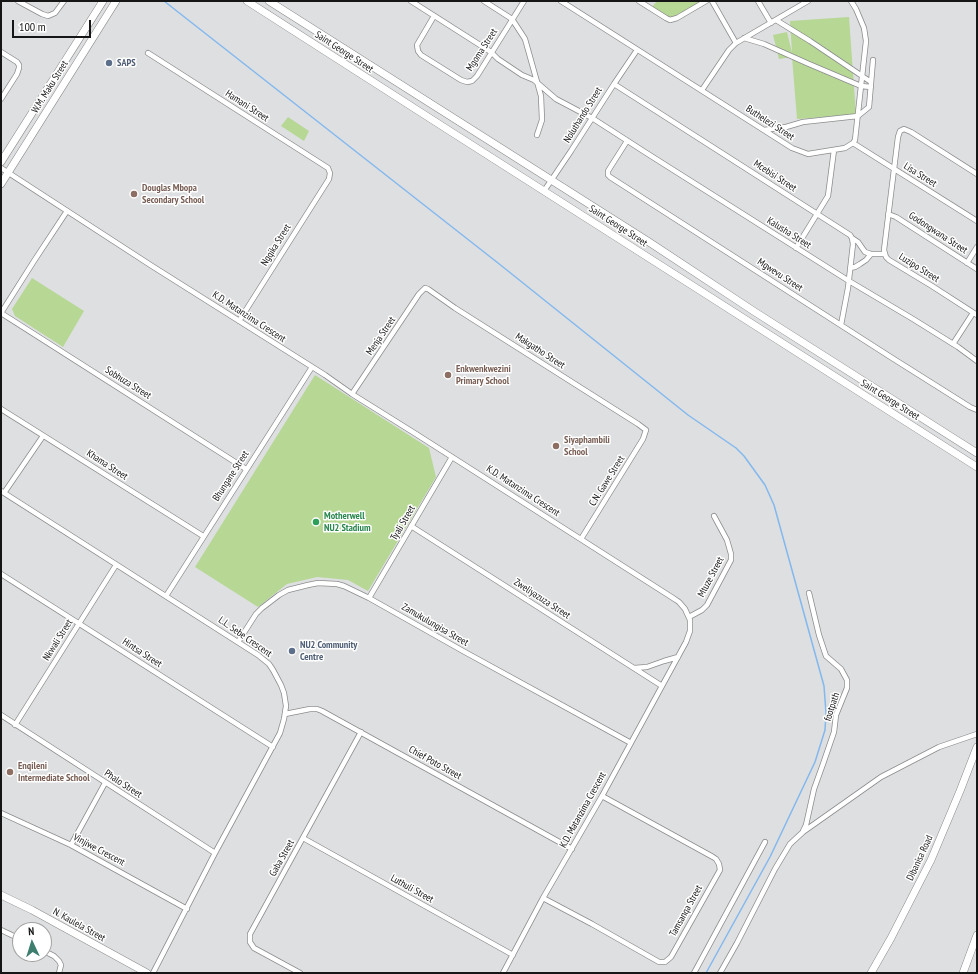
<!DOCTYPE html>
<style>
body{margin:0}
#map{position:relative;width:978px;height:974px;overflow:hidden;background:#dedfe1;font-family:"PT Sans Narrow",sans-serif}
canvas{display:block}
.frame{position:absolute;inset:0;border:2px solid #161617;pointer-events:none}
.north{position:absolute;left:12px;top:922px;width:40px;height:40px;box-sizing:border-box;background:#fff;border:1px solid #a2a2a2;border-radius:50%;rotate:356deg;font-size:11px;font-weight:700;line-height:16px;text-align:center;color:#161617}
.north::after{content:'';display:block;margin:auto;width:14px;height:18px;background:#3d7e6e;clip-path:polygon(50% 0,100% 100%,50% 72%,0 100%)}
.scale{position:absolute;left:12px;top:20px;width:79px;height:18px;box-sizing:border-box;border:2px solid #161617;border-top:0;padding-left:5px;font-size:12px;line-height:14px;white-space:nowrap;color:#161617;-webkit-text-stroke:3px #fff;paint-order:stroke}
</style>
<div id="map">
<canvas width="978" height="974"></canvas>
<div class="frame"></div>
<div class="north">N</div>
<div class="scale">100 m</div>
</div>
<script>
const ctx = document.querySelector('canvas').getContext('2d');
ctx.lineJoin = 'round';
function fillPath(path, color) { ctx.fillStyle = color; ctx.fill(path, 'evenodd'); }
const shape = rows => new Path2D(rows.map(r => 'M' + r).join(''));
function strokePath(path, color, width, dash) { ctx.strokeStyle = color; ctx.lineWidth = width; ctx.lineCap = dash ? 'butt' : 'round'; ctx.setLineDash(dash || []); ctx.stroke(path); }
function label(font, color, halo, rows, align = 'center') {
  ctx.font = font + ' "PT Sans Narrow",sans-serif'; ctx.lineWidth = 3; ctx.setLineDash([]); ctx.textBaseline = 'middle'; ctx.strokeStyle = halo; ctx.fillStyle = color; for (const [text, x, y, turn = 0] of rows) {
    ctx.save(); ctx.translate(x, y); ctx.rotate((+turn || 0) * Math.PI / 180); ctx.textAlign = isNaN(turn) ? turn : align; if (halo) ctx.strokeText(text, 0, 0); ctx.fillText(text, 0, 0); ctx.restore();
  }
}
fillPath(shape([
 [657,1,703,1,671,18,667,17,652,7],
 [849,17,856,115,797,119,792,57,779,59,773,35,787,32,792,53,790,21],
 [288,117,309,131,304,141,281,126],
 [32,278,84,311,63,347,15,316,12,309],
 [315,375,429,448,436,477,368,591,348,580,317,577,287,584,258,607,195,567]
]), '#b7d795');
strokePath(shape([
 [164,1,498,263,688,415,736,448,744,456,765,485,774,505,824,686,826,713,825,730,815,762,770,857,706,973]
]), '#83b8ee', 1.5);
const street = shape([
 [18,1,42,14,48,16,55,13,64,1],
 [411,1,491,52,498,59,522,75,534,80,556,99,592,118,648,154,849,281,913,319,958,347,977,361],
 [484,1,512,19,525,39,541,96,542,120,537,135],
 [561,1,792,148,808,154,845,148,853,143,855,140,866,41,864,28,856,9,851,1],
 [639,1,666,18,670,20,677,18,706,1],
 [712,1,736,43],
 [758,1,771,23],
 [434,16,417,45,418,51,421,55,461,80,467,82,472,81,477,76,524,1],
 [776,20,810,41,871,82],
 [744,38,764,44,809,64,861,86,871,87],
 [1,52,17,62,19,65,19,68,17,74,1,99],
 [148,53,328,168,330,173,329,179,239,321],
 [614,84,850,235,852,238,853,244,848,288,841,325],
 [702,90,729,50,736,43,808,1],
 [764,130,786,127,803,122,858,116,869,107,873,60],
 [627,141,608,171,608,175,610,177,889,356,970,407,977,410],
 [853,143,977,221],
 [1,168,152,266,325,375,352,394,416,434,673,598,679,602,685,609,690,620,690,631,686,642,602,796,543,898,503,973],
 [977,174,911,132,904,129,900,131,898,137,884,250,886,257,889,260,932,286,977,315],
 [544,191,571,151,614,84,637,50],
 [888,214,896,217,977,269],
 [852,238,858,242,865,252,871,254,885,254],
 [796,248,828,196,834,150],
 [967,263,977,247],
 [850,268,855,267,860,264,866,260,871,254],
 [1,313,246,469],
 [1,313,34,261,67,211],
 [953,344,973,313],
 [352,394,419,294,425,288,428,289,455,308,638,424,646,430,643,439,581,539],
 [1,409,203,536],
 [1,491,258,655,269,664,273,670,281,685,284,693,286,706,284,719,280,733,215,853,153,973],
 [4,493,43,436],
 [411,526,662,686],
 [1,574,273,747],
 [166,596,312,367],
 [369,598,452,457],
 [689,617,702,610,707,605,731,560,731,554,727,540,714,516],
 [238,642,256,614,262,608,279,595,288,590,308,585,318,583,337,584,344,586,369,598,463,651,631,743],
 [634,668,647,667,664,661,678,657],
 [285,714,310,709,317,709,322,711,572,849],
 [1,715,215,853],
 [15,725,116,565],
 [1,813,71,845,187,909],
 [803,831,806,825,814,789,823,764,834,732,836,715,847,688,847,680,841,669,826,656,819,635,809,593],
 [303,838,513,955],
 [71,845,105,783],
 [543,898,592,924,659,962,665,962,671,957,720,870,719,864,716,859,713,857,602,796],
 [1,930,20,939],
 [44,951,54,956,59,961,61,965,59,973],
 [300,973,254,948,250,942,250,934,361,732],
 [694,973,765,842],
 [720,973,737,943,775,869,790,844,803,832,881,777,939,747,977,734]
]);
const secondary = shape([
 [247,1,453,133,977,467],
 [269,1,649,242,755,312,977,453],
 [1,162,103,1],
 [1,184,116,1],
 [1,895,32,910,147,973],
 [871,973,891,938,931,860,960,791,977,747],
 [963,973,977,935]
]);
strokePath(street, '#8b8c8d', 6);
strokePath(secondary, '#8b8c8d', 8);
strokePath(street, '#fff', 4.5);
strokePath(secondary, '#fff', 7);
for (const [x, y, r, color] of [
 [109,63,4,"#5c6f8a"],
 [134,194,4,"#8d6e63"],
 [448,375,4,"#8d6e63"],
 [556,446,4,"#8d6e63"],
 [316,522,4,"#2e9e5b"],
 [292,651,4,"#5c6f8a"],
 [10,772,4,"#8d6e63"]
]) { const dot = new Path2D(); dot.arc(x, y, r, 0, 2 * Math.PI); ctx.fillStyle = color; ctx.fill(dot); strokePath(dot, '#fff', 1.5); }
label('10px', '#161617', '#fff', [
 ["Mgoma Street",482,50,-57],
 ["Saint George Street",344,52,33],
 ["W.M. Maku Street",50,87,-58],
 ["Hamani Street",247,106,33],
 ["Noluthando Street",583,115,-58],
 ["Buthelezi Street",770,123,33],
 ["Lisa Street",920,175,32],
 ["Mcebisi Street",775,176,33],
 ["Saint George Street",618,226,33],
 ["Kalusha Street",789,233,32],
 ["Godongwana Street",938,233,33],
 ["Ngqika Street",276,245,-58],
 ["Luzipo Street",919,268,32],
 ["Mgwevu Street",780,275,33],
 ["K.D. Matanzima Crescent",249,317,33],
 ["Menja Street",381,336,-56],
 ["Makgatho Street",540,351,33],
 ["Sobhuza Street",128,383,32],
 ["Saint George Street",890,400,32],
 ["Khama Street",107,465,33],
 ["Bhungane Street",231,476,-57],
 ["C.N. Gawe Street",607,481,-58],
 ["K.D. Matanzima Crescent",523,491,33],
 ["Tyali Street",403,523,-60],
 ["Mtuze Street",711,577,-62],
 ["Zweliyazuza Street",542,599,33],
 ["Zamukulungisa Street",435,625,30],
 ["L.L. Sebe Crescent",245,637,35],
 ["Nkwali Street",58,640,-58],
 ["Hintsa Street",142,653,33],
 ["footpath",832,707,-72],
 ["Chief Poto Street",435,763,29],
 ["Phalo Street",123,784,33],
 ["K.D. Matanzima Crescent",583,810,-61],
 ["Vinjiwe Crescent",99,850,28],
 ["Gaba Street",282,858,-61],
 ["Dibanisa Road",920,858,-65],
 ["Luthuli Street",412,889,29],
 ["Tamsanqa Street",686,911,-61],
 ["N. Kaulela Street",79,925,29]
]);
label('bold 10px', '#4e5e75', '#fff', [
 ["SAPS",117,63],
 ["NU2 Community",300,645],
 ["Centre",300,657]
], 'left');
label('bold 10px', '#785e54', '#fff', [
 ["Douglas Mbopa",142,188],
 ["Secondary School",142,200],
 ["Enkwenkwezini",456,369],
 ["Primary School",456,381],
 ["Siyaphambili",564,440],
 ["School",564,452],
 ["Enqileni",18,766],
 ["Intermediate School",18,778]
], 'left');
label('bold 10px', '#27864d', '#fff', [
 ["Motherwell",324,516],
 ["NU2 Stadium",324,528]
], 'left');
</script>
